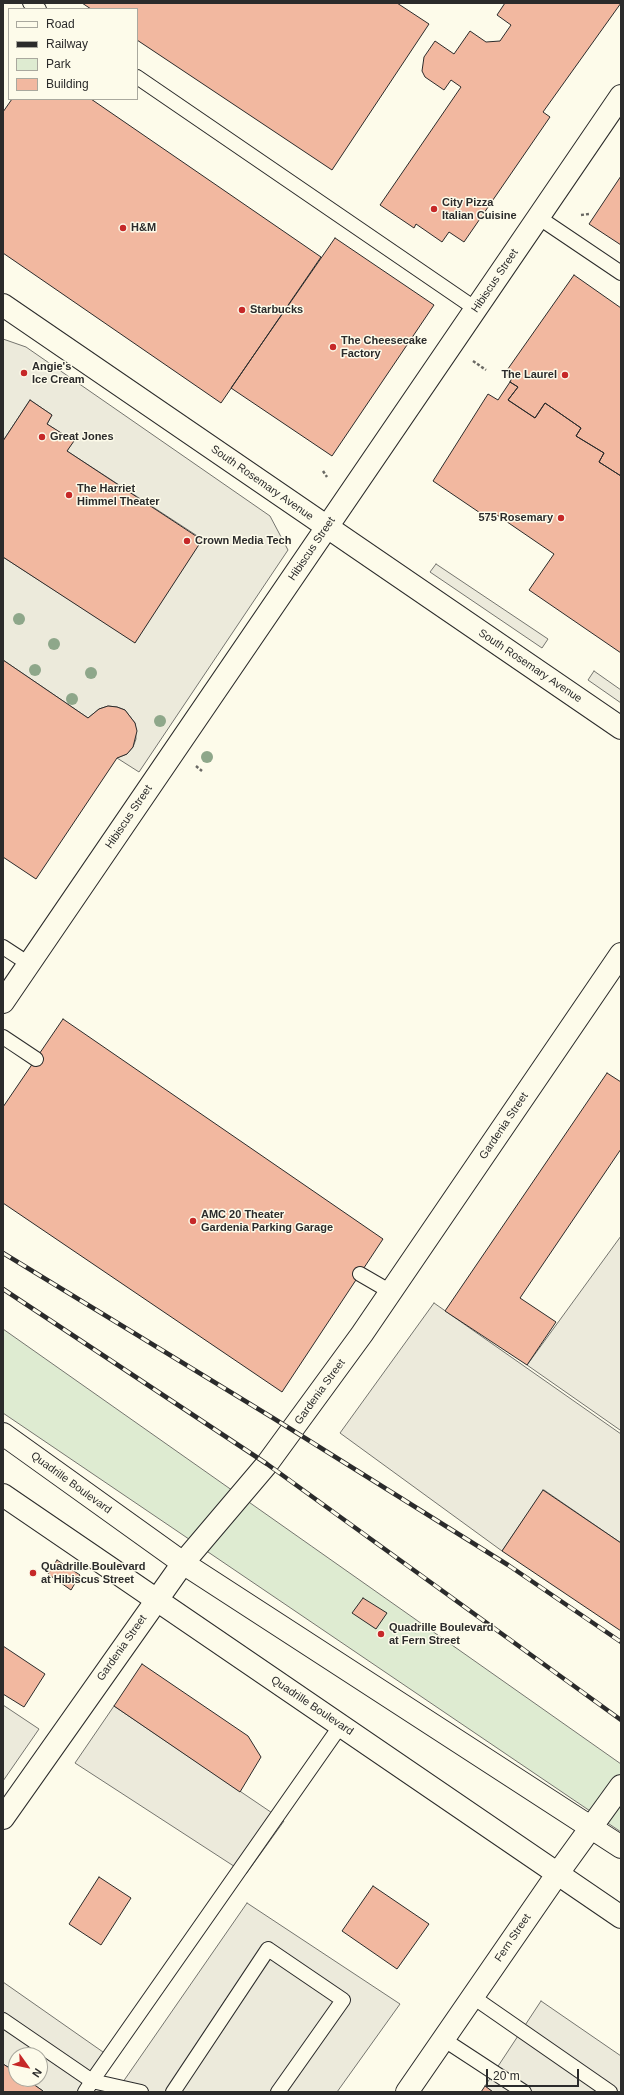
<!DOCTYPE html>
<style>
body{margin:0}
#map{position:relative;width:624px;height:2095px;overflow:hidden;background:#fdfbea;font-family:Helvetica,sans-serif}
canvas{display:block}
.frame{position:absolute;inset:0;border:4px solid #2b2b2b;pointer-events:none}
.legend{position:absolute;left:8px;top:8px;width:130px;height:92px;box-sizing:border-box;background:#fdfbea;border:1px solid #a9a89e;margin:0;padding:5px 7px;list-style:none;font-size:12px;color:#2b2b2b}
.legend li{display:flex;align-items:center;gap:8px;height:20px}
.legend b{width:20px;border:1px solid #a9a89e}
.north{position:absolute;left:8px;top:2047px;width:40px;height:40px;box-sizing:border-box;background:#fdfbea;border:1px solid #a9a89e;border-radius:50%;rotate:123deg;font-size:11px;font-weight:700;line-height:16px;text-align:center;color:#2b2b2b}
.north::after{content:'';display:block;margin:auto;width:14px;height:18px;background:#c62828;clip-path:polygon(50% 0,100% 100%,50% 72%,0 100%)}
.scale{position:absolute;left:486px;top:2069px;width:93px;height:18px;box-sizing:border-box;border:2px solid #2b2b2b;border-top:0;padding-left:5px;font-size:12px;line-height:14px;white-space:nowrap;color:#2b2b2b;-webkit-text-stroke:3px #fdfbea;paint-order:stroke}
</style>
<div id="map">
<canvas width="624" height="2095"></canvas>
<div class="frame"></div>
<ul class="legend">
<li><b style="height:5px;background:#fdfbea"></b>Road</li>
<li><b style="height:5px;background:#2b2b2b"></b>Railway</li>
<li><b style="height:11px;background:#deebd1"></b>Park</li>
<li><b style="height:11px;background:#f2b8a0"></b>Building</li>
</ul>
<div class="north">N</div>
<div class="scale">20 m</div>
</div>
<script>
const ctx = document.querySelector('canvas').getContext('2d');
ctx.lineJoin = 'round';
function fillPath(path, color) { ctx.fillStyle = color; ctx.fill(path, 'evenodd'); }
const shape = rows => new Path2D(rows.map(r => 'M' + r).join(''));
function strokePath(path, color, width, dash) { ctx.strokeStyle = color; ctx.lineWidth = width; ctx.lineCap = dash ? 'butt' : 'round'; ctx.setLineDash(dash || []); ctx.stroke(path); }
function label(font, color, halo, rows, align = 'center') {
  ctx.font = font + ' Helvetica,sans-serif'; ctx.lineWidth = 3; ctx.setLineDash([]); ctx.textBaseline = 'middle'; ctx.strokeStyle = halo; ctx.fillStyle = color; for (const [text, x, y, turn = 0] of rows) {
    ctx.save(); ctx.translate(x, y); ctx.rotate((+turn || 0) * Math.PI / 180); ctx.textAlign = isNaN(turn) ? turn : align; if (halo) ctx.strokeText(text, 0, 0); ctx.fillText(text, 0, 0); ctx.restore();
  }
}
const green = shape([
 [3,1329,621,1764,621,1832,3,1413,3,1329]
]);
fillPath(green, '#deebd1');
strokePath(green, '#74746e', 1);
const parking = shape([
 [3,339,26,347,270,516,288,550,139,772,117,758,127,754,133,747,136,739,135,723,125,710,117,707,108,706,99,709,88,718,3,660,3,557,135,642,202,539,67,451,73,441,47,424,52,415,30,400,3,441,3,339],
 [436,564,548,639,542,648,430,572,436,564],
 [594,671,621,690,621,703,588,680,594,671],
 [621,1236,621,1429,620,1430,527,1365,621,1236],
 [434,1303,621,1434,621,1543,544,1490,502,1551,340,1433,434,1303],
 [3,1705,39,1729,3,1781,3,1705],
 [114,1706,284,1821,246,1874,75,1763,114,1706],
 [247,1903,400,2004,337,2092,116,2092,247,1903],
 [3,1982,113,2059,90,2092,42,2092,43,2091,26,2079,40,2079,40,2055,16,2055,16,2072,3,2064,3,1982],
 [541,2001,621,2056,621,2092,493,2092,485,2086,541,2001]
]);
fillPath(parking, '#eceadb');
strokePath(parking, '#74746e', 1);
const building = shape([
 [82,3,397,3,429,24,332,170,137,40,137,9,91,9,82,3],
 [505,3,621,3,543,112,550,117,464,242,449,232,442,242,416,224,414,228,380,205,461,87,451,80,444,90,425,77,422,71,424,57,435,41,454,54,470,31,486,42,500,41,511,25,497,15,505,3],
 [12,99,91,99,321,257,221,403,3,253,3,112,12,99],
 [621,176,621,245,589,224,621,176],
 [335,238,434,305,332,456,231,388,335,238],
 [574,275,621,308,621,476,599,462,604,453,576,436,581,428,545,403,535,418,508,400,518,387,510,382,512,378,505,373,574,275],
 [510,382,518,387,508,400,535,418,545,403,581,428,576,436,604,453,599,462,621,476,621,653,529,590,554,554,497,515,492,521,433,481,488,394,498,400,510,382],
 [30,400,52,415,47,424,74,441,67,451,202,540,135,643,3,557,3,441,30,400],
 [3,660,88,718,99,709,108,706,117,707,125,710,135,723,137,731,133,747,127,754,117,758,36,879,3,857,3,660],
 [63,1019,383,1239,282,1392,3,1203,3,1107,63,1019],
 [607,1073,621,1082,621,1149,520,1298,556,1322,527,1365,445,1311,607,1073],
 [543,1490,621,1543,621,1631,502,1551,543,1490],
 [57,1560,80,1575,71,1590,48,1574,57,1560],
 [363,1598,387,1613,376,1629,352,1613,363,1598],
 [3,1646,45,1674,24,1707,3,1694,3,1646],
 [142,1664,248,1736,261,1757,240,1792,114,1706,142,1664],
 [99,1877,131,1898,101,1945,69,1924,99,1877],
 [373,1886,429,1924,397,1969,342,1931,373,1886],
 [3,2064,16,2072,16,2079,26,2079,43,2091,42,2092,3,2092,3,2064],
 [485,2086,493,2092,481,2092,485,2086]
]);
fillPath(building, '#f2b8a0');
strokePath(building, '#2b2b2b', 1);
const lane = shape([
 [30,3,39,9],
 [137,77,476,309],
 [538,217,621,273],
 [3,947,29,964],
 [3,1037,36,1059],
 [360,1274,391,1292],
 [473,1997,610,2092],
 [3,2020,92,2081,85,2092],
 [443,2039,524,2092],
 [141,2092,92,2081,341,1725],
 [173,2092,268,1949,343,2000,278,2092]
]);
const street = shape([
 [3,305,621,728],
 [3,1002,621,96],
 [3,1818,183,1563,267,1464,362,1334,621,954]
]);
const secondary = shape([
 [407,2092,558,1873,621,1786]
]);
const primary = shape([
 [3,1434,183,1563,621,1847],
 [3,1495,621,1917]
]);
strokePath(lane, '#2b2b2b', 16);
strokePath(street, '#2b2b2b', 24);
strokePath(secondary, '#2b2b2b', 24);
strokePath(primary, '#2b2b2b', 24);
strokePath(shape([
 [581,215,589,214],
 [473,361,486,370],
 [323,471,327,477],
 [196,766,202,771]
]), '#6a6964', 2.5, [3, 2]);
strokePath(lane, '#fdfbea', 14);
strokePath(street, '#fdfbea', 22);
strokePath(secondary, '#fdfbea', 22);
strokePath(primary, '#fdfbea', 22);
const rail = shape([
 [3,1253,273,1418,508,1565,621,1642],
 [3,1289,267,1464,621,1720]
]);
strokePath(rail, '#2b2b2b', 4.5);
strokePath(rail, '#fdfbea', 3, [9]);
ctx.fillStyle = '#8ea78a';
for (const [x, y] of [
 [19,619],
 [54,644],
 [35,670],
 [91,673],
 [72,699],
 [160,721],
 [207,757]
]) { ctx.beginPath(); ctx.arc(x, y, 6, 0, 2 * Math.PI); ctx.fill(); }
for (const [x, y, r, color] of [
 [434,209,4,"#c62828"],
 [123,228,4,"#c62828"],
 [242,310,4,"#c62828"],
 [333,347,4,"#c62828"],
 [24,373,4,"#c62828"],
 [565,375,4,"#c62828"],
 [42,437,4,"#c62828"],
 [69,495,4,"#c62828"],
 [561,518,4,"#c62828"],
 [187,541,4,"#c62828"],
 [193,1221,4,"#c62828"],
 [33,1573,4,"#c62828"],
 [381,1634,4,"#c62828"]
]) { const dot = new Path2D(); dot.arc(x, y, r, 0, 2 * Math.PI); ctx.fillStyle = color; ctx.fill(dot); strokePath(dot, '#fdfbea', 1.5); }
label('bold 11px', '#2b2b2b', '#fdfbea', [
 ["City Pizza",442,203],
 ["Italian Cuisine",442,216],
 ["H&M",131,228],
 ["Starbucks",250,310],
 ["The Cheesecake",341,341],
 ["Factory",341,354],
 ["Angie's",32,367],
 ["Ice Cream",32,380],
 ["The Laurel",557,375,"right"],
 ["Great Jones",50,437],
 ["The Harriet",77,489],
 ["Himmel Theater",77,502],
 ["575 Rosemary",553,518,"right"],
 ["Crown Media Tech",195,541],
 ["AMC 20 Theater",201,1215],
 ["Gardenia Parking Garage",201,1228],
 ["Quadrille Boulevard",41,1567],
 ["at Hibiscus Street",41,1580],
 ["Quadrille Boulevard",389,1628],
 ["at Fern Street",389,1641]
], 'left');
label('11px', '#2b2b2b', '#fdfbea', [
 ["Hibiscus Street",495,281,-56],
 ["South Rosemary Avenue",262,483,35],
 ["Hibiscus Street",312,549,-56],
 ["South Rosemary Avenue",530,666,34],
 ["Hibiscus Street",129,817,-56],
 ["Gardenia Street",504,1126,-56],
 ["Gardenia Street",320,1392,-54],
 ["Quadrille Boulevard",71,1483,36],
 ["Gardenia Street",122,1648,-55],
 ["Quadrille Boulevard",312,1706,34],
 ["Fern Street",513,1938,-56]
]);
</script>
